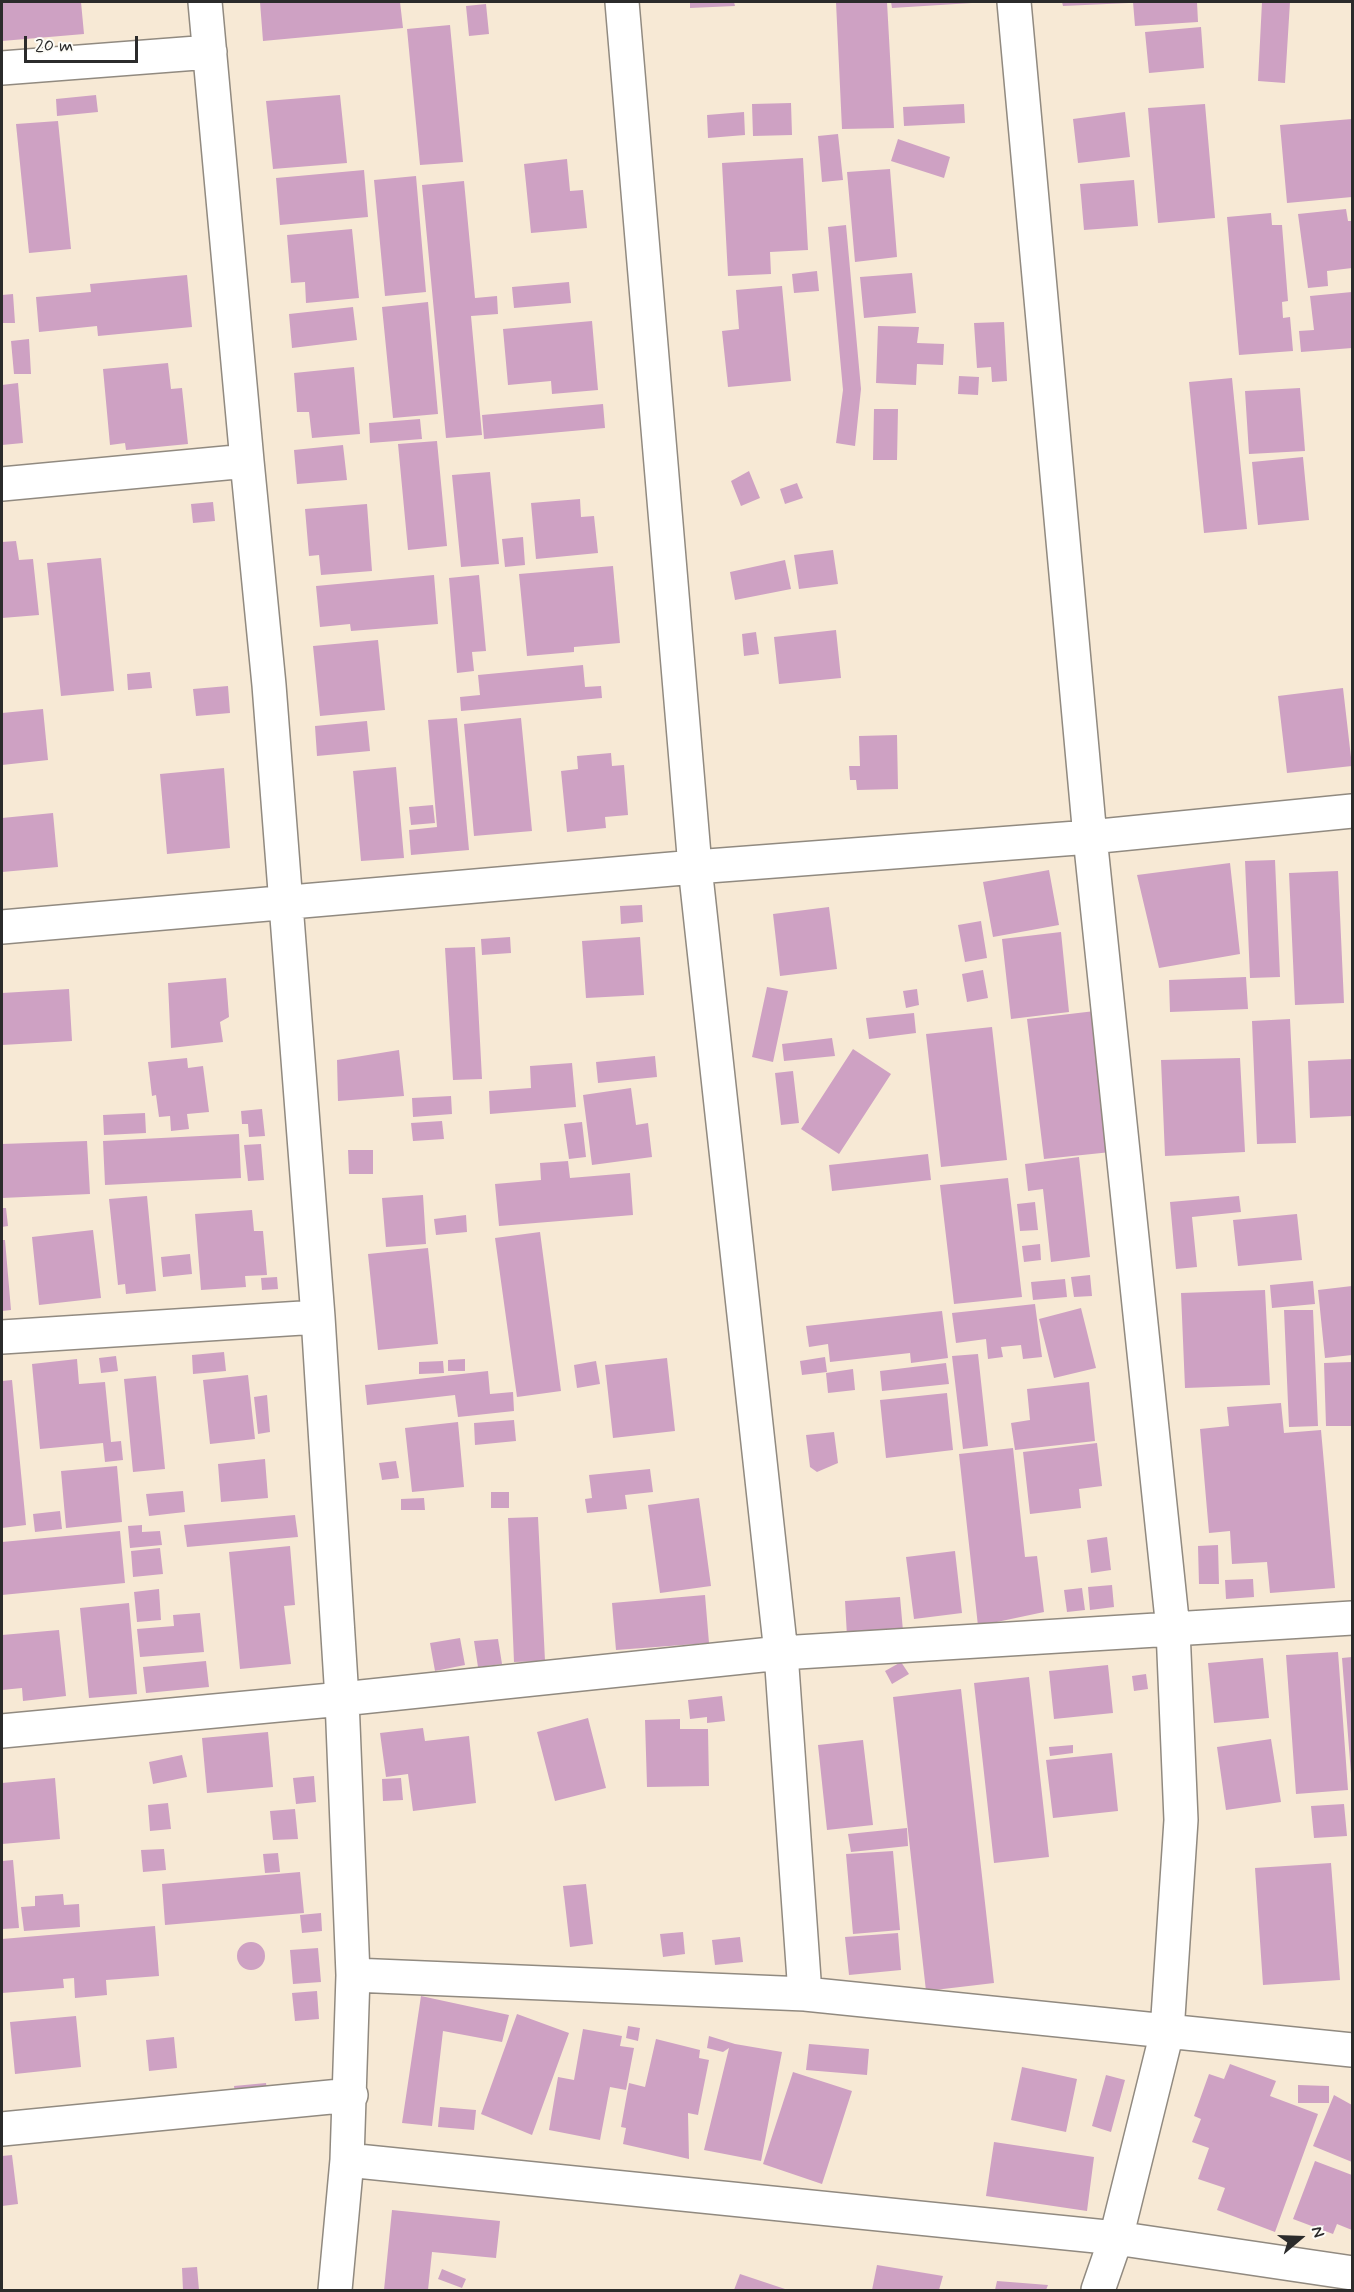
<!DOCTYPE html>
<style>
body{margin:0}
#map{position:relative;width:1354px;height:2292px;overflow:hidden;background:#f7e9d5;font-family:Mynerve,sans-serif}
canvas{display:block}
.frame{position:absolute;inset:0;border:3px solid #2b2b2b;pointer-events:none}
.north{position:absolute;left:1270px;top:2208px;width:60px;height:60px;-webkit-text-stroke:4px #fdfcf7;paint-order:stroke;rotate:71deg;font-size:16px;font-weight:700;line-height:24px;text-align:center;color:#2b2b2b}
.north::after{content:'';display:block;margin:auto;width:21px;height:27px;background:#2b2b2b;clip-path:polygon(50% 0,100% 100%,50% 72%,0 100%)}
.scale{position:absolute;left:24px;top:36px;width:114px;height:27px;box-sizing:border-box;border:3px solid #2b2b2b;border-top:0;padding-left:8px;font-size:18px;line-height:21px;white-space:nowrap;color:#2b2b2b;-webkit-text-stroke:4px #fdfcf7;paint-order:stroke}
</style>
<div id="map">
<canvas width="1354" height="2292"></canvas>
<div class="frame"></div>
<div class="north">N</div>
<div class="scale">20 m</div>
</div>
<script>
const ctx = document.querySelector('canvas').getContext('2d');
ctx.lineJoin = 'round';
function fillPath(path, color) { ctx.fillStyle = color; ctx.fill(path, 'evenodd'); }
const shape = rows => new Path2D(rows.map(r => 'M' + r).join(''));
function strokePath(path, color, width, dash) { ctx.strokeStyle = color; ctx.lineWidth = width; ctx.lineCap = dash ? 'butt' : 'round'; ctx.setLineDash(dash || []); ctx.stroke(path); }
fillPath(shape([
 [2,2,81,2,84,34,2,41],
 [260,2,400,2,403,28,263,41],
 [690,2,734,2,735,6,690,8],
 [836,2,887,2,894,128,842,129],
 [891,2,972,2,972,3,892,8],
 [1062,2,1129,2,1129,3,1063,6],
 [1133,2,1197,2,1198,22,1135,26],
 [1262,2,1290,2,1285,83,1258,81],
 [486,4,489,34,469,36,466,6],
 [450,25,463,162,420,165,407,29],
 [1201,27,1204,68,1149,73,1145,32],
 [96,95,98,112,57,116,56,99],
 [340,95,347,163,273,169,266,101],
 [791,103,792,135,753,136,752,104],
 [964,104,965,123,904,126,903,107],
 [1205,104,1215,218,1158,223,1148,108],
 [744,112,745,135,708,138,707,115],
 [1125,112,1130,157,1078,163,1073,119],
 [1352,119,1352,197,1287,203,1280,125],
 [58,121,71,249,29,253,16,124],
 [838,134,843,180,822,182,818,136],
 [898,139,950,157,944,178,891,161],
 [803,158,808,250,770,252,771,274,728,276,722,163],
 [567,159,570,191,583,190,587,228,531,233,524,164],
 [890,169,897,257,855,262,847,172],
 [364,170,368,217,280,225,276,178],
 [416,176,426,292,385,296,374,180],
 [1134,180,1138,226,1084,230,1080,184],
 [464,181,475,298,497,296,498,314,471,316,482,435,446,438,422,185],
 [1346,209,1348,221,1352,221,1352,268,1327,271,1328,286,1308,288,1298,214],
 [1271,213,1272,225,1282,225,1288,301,1282,302,1283,318,1290,317,1293,351,1239,355,1227,217],
 [846,225,861,389,855,446,836,443,843,390,828,227],
 [352,229,359,298,306,303,305,282,291,283,287,235],
 [817,271,819,291,794,293,792,274],
 [912,273,916,313,864,318,860,277],
 [187,275,192,327,98,336,97,326,39,332,36,297,91,292,90,284],
 [569,282,571,303,514,308,512,287],
 [782,286,791,381,728,387,722,331,739,329,736,290],
 [1352,292,1352,348,1301,352,1299,331,1314,330,1310,296],
 [13,294,15,323,2,323,2,295],
 [428,302,438,414,393,418,382,307],
 [353,307,357,340,292,348,289,314],
 [592,321,598,390,552,394,551,381,508,385,503,329],
 [1004,322,1007,381,992,382,991,367,977,368,974,323],
 [878,326,919,327,917,343,944,344,943,365,917,364,916,385,876,383],
 [29,339,31,374,14,374,11,341],
 [168,363,171,389,182,388,188,444,126,450,125,443,110,445,103,369],
 [354,367,360,434,312,438,309,412,297,412,294,373],
 [959,376,979,377,978,395,958,394],
 [1232,378,1247,529,1204,533,1189,382],
 [18,383,23,443,2,445,2,385],
 [1300,388,1305,451,1249,454,1245,391],
 [603,404,605,428,484,439,482,415],
 [874,409,898,409,897,460,873,460],
 [420,419,422,439,370,443,369,423],
 [437,441,447,546,408,550,398,444],
 [343,445,347,480,297,484,294,450],
 [1303,457,1309,520,1258,525,1252,462],
 [749,471,760,498,741,506,731,481],
 [490,472,499,564,461,567,452,475],
 [797,483,803,498,785,504,780,489],
 [580,499,581,517,594,516,598,553,536,559,531,503],
 [213,502,215,521,193,523,191,504],
 [367,504,372,571,321,575,319,555,309,556,305,509],
 [523,537,525,565,505,567,502,539],
 [16,541,19,560,33,559,39,615,2,618,2,542],
 [833,550,838,584,799,589,794,555],
 [101,558,114,691,61,696,47,563],
 [785,560,791,589,735,600,730,572],
 [613,566,620,643,574,647,574,652,527,656,519,574],
 [434,575,438,624,351,631,350,624,320,627,316,586],
 [479,575,486,651,472,652,474,671,457,673,449,578],
 [836,630,841,678,779,684,774,637],
 [756,632,759,654,744,656,742,634],
 [378,640,385,710,320,716,313,646],
 [583,665,585,687,601,686,602,698,461,711,460,697,480,695,478,675],
 [150,672,152,688,128,690,127,674],
 [228,686,230,713,196,716,193,689],
 [1343,688,1352,766,1287,773,1278,696],
 [43,709,48,760,2,765,2,713],
 [457,718,469,850,411,855,409,830,437,827,428,720],
 [521,718,532,831,474,836,464,724],
 [367,721,370,751,317,756,315,726],
 [897,735,898,789,857,790,856,780,850,780,849,766,860,766,859,736],
 [611,753,612,766,624,765,628,815,605,817,606,828,567,832,561,771,578,769,577,756],
 [396,767,404,858,361,861,353,771],
 [224,768,230,848,167,854,160,774],
 [433,805,435,823,411,825,409,807],
 [53,813,58,867,2,872,2,818],
 [1275,860,1280,977,1250,978,1245,861],
 [1230,863,1240,954,1159,968,1137,875],
 [1049,870,1059,925,993,937,983,882],
 [1338,871,1344,1003,1295,1005,1289,873],
 [642,905,643,922,621,924,620,906],
 [829,907,837,969,780,976,773,914],
 [981,921,987,958,965,962,958,925],
 [1061,932,1069,1012,1011,1019,1002,939],
 [510,937,511,953,482,955,481,939],
 [640,937,644,995,586,998,582,941],
 [475,947,482,1079,453,1080,445,948],
 [983,970,988,998,967,1002,962,974],
 [1246,977,1248,1009,1170,1012,1169,980],
 [226,978,229,1017,220,1022,223,1042,171,1048,168,983],
 [767,987,788,991,773,1062,752,1057],
 [69,989,72,1041,2,1045,2,993],
 [917,989,919,1005,906,1008,903,991],
 [1095,1011,1111,1152,1044,1159,1027,1019],
 [914,1013,916,1033,869,1039,866,1018],
 [1290,1019,1296,1143,1257,1144,1252,1021],
 [992,1027,1007,1160,941,1167,926,1034],
 [832,1038,835,1056,784,1061,782,1044],
 [853,1049,891,1074,839,1154,801,1129],
 [399,1050,404,1096,338,1101,337,1060],
 [655,1056,657,1077,598,1083,596,1062],
 [187,1058,188,1068,203,1066,209,1112,187,1114,189,1129,171,1131,170,1116,159,1117,156,1095,152,1096,148,1062],
 [1240,1058,1245,1152,1165,1156,1161,1060],
 [1352,1059,1352,1116,1310,1118,1308,1061],
 [572,1063,576,1107,490,1114,489,1091,531,1088,530,1066],
 [793,1071,799,1123,781,1125,775,1073],
 [631,1088,636,1125,648,1123,652,1157,592,1165,583,1095],
 [451,1096,452,1114,413,1117,412,1098],
 [262,1109,265,1136,249,1137,248,1124,242,1124,241,1111],
 [145,1113,146,1133,104,1135,103,1115],
 [442,1121,444,1139,413,1141,411,1123],
 [582,1122,586,1157,569,1159,564,1124],
 [239,1134,241,1178,105,1185,103,1141],
 [87,1141,90,1194,2,1198,2,1144],
 [261,1144,264,1180,248,1181,244,1145],
 [348,1150,373,1150,373,1174,349,1174],
 [928,1154,931,1180,832,1191,829,1165],
 [1079,1157,1090,1257,1051,1262,1043,1189,1028,1191,1025,1164],
 [568,1161,570,1178,630,1173,633,1215,499,1226,495,1184,541,1180,540,1163],
 [1008,1178,1022,1297,954,1304,940,1185],
 [423,1195,426,1244,386,1247,382,1198],
 [147,1196,156,1291,126,1294,125,1284,118,1285,109,1199],
 [1239,1196,1241,1212,1192,1217,1197,1267,1176,1269,1170,1202],
 [1035,1202,1038,1230,1020,1231,1017,1204],
 [2,1208,6,1208,8,1226,2,1227],
 [252,1210,254,1231,263,1231,267,1275,245,1276,246,1287,201,1290,195,1214],
 [1297,1214,1302,1260,1238,1266,1233,1220],
 [466,1215,467,1232,436,1235,434,1219],
 [93,1230,101,1298,39,1305,32,1237],
 [540,1232,561,1391,517,1397,495,1238],
 [2,1240,5,1240,11,1310,2,1311],
 [1040,1244,1041,1260,1024,1262,1022,1246],
 [428,1248,438,1344,378,1350,368,1254],
 [190,1254,192,1274,163,1277,161,1257],
 [1090,1275,1092,1296,1074,1297,1071,1277],
 [277,1277,278,1289,262,1290,261,1278],
 [1065,1279,1067,1297,1033,1300,1031,1282],
 [1313,1281,1315,1304,1272,1308,1270,1285],
 [1352,1286,1352,1355,1325,1358,1318,1290],
 [1265,1290,1270,1385,1185,1388,1181,1293],
 [1035,1304,1042,1357,1023,1359,1021,1345,1001,1347,1003,1357,988,1359,986,1339,956,1343,952,1313],
 [1081,1308,1096,1368,1054,1378,1039,1319],
 [1284,1310,1313,1310,1318,1426,1289,1427],
 [942,1311,948,1358,911,1363,910,1353,830,1362,828,1344,809,1347,806,1326],
 [224,1352,226,1371,193,1374,192,1355],
 [978,1354,988,1446,963,1449,952,1356],
 [116,1356,118,1371,101,1373,99,1358],
 [825,1357,827,1372,802,1375,800,1361],
 [667,1358,675,1431,613,1438,605,1365],
 [77,1359,79,1384,105,1382,111,1442,121,1441,123,1460,105,1462,103,1443,40,1449,32,1364],
 [465,1359,465,1371,448,1371,448,1360],
 [443,1361,444,1373,419,1374,419,1362],
 [596,1361,600,1384,577,1388,574,1365],
 [1352,1362,1352,1426,1326,1426,1324,1363],
 [946,1363,949,1384,882,1391,880,1371],
 [853,1369,855,1390,828,1393,826,1373],
 [488,1371,490,1394,513,1392,514,1411,458,1417,455,1395,367,1405,365,1385],
 [248,1375,255,1439,210,1444,203,1380],
 [156,1376,165,1469,133,1472,124,1379],
 [12,1380,26,1525,2,1528,2,1381],
 [1089,1382,1095,1441,1015,1450,1011,1423,1030,1420,1027,1389],
 [947,1393,953,1450,886,1458,880,1400],
 [267,1395,270,1432,258,1434,254,1397],
 [1281,1403,1284,1433,1321,1430,1335,1588,1270,1593,1267,1562,1232,1564,1230,1531,1209,1533,1200,1429,1229,1426,1227,1407],
 [514,1420,516,1441,475,1445,474,1423],
 [458,1422,464,1487,412,1492,405,1428],
 [834,1432,838,1463,817,1472,810,1467,806,1435],
 [1097,1443,1102,1486,1079,1489,1081,1508,1030,1514,1023,1452],
 [1013,1448,1025,1557,1037,1556,1044,1612,978,1626,959,1454],
 [265,1459,268,1498,221,1502,218,1464],
 [396,1461,399,1478,382,1480,379,1463],
 [117,1466,122,1522,66,1528,61,1471],
 [650,1469,653,1492,625,1495,627,1509,587,1513,585,1499,592,1498,589,1475],
 [183,1491,185,1512,149,1516,146,1494],
 [491,1492,509,1492,509,1508,491,1508],
 [424,1498,425,1510,401,1510,401,1499],
 [699,1498,711,1586,660,1593,648,1505],
 [60,1511,62,1529,35,1532,33,1514],
 [295,1515,298,1537,187,1547,184,1525],
 [538,1517,545,1661,514,1662,508,1518],
 [142,1525,142,1532,160,1531,162,1545,130,1548,128,1526],
 [120,1531,125,1583,2,1595,2,1542],
 [1107,1537,1111,1570,1091,1573,1087,1540],
 [1218,1545,1219,1584,1199,1584,1198,1546],
 [290,1546,295,1605,284,1606,291,1664,240,1669,229,1552],
 [160,1548,163,1574,133,1577,131,1551],
 [955,1551,962,1613,914,1619,906,1557],
 [1253,1579,1254,1597,1226,1599,1225,1580],
 [1112,1585,1114,1607,1090,1610,1088,1587],
 [1082,1588,1085,1610,1067,1612,1064,1590],
 [159,1589,161,1620,137,1622,134,1592],
 [705,1595,709,1643,616,1650,612,1603],
 [900,1597,903,1631,847,1636,845,1601],
 [129,1603,137,1694,89,1698,80,1608],
 [200,1613,204,1652,140,1657,137,1629,174,1626,173,1615],
 [59,1630,66,1696,23,1701,22,1688,2,1690,2,1635],
 [460,1638,465,1665,435,1671,430,1643],
 [498,1639,502,1664,478,1667,474,1641],
 [1338,1652,1348,1790,1296,1794,1286,1655],
 [1352,1657,1352,1774,1351,1774,1342,1658],
 [1263,1658,1269,1718,1214,1723,1208,1663],
 [206,1661,209,1687,146,1693,143,1667],
 [901,1662,909,1674,892,1684,885,1671],
 [1108,1665,1113,1713,1054,1719,1049,1671],
 [1146,1674,1148,1689,1134,1691,1132,1676],
 [1029,1677,1049,1857,994,1863,974,1683],
 [961,1689,994,1983,926,1991,893,1697],
 [722,1696,725,1721,707,1723,707,1717,690,1719,688,1700],
 [588,1718,606,1788,555,1801,537,1732],
 [680,1719,680,1729,708,1729,709,1786,647,1787,645,1720],
 [423,1728,425,1741,469,1736,476,1803,413,1811,408,1774,386,1777,380,1733],
 [268,1732,273,1787,207,1793,202,1738],
 [1271,1739,1281,1802,1226,1810,1217,1747],
 [863,1740,873,1825,827,1830,818,1745],
 [1073,1745,1073,1753,1050,1756,1049,1747],
 [1112,1753,1118,1811,1053,1818,1046,1760],
 [182,1755,187,1777,153,1784,149,1762],
 [314,1776,316,1802,296,1804,293,1778],
 [55,1778,60,1839,2,1844,2,1783],
 [401,1778,403,1800,383,1801,382,1779],
 [168,1803,171,1829,150,1831,148,1805],
 [1344,1804,1347,1836,1314,1838,1311,1806],
 [295,1809,298,1839,273,1840,270,1811],
 [907,1828,908,1846,851,1852,848,1834],
 [164,1849,166,1870,143,1872,141,1850],
 [893,1851,900,1930,853,1934,846,1854],
 [278,1853,280,1872,265,1873,263,1854],
 [13,1860,19,1928,2,1929,2,1861],
 [1331,1863,1340,1980,1263,1985,1255,1868],
 [300,1872,304,1913,165,1925,162,1884],
 [586,1884,593,1944,570,1947,563,1886],
 [63,1894,64,1905,79,1904,80,1927,24,1931,21,1907,35,1906,35,1896],
 [321,1913,322,1931,302,1933,300,1915],
 [155,1926,159,1976,106,1980,107,1995,75,1998,74,1978,63,1979,64,1988,2,1993,2,1939],
 [683,1932,685,1954,663,1957,660,1934],
 [898,1933,901,1970,849,1975,845,1937],
 [740,1937,743,1962,715,1965,712,1940],
 '237 1956a14 14 0 1 1 28 0a14 14 0 1 1-28 0Z',
 [318,1948,321,1982,293,1984,290,1950],
 [317,1991,319,2019,295,2021,292,1993],
 [421,1996,509,2015,502,2042,443,2031,432,2126,402,2123],
 [517,2014,569,2033,532,2135,481,2114],
 [76,2016,81,2067,15,2074,10,2022],
 [628,2026,640,2028,638,2041,626,2038],
 [583,2029,622,2036,620,2046,634,2048,626,2090,610,2087,600,2140,549,2130,558,2077,574,2080],
 [709,2036,735,2044,782,2052,761,2161,704,2150,729,2048,723,2052,707,2048],
 [174,2037,177,2068,149,2071,146,2040],
 [656,2039,700,2050,699,2058,709,2060,698,2115,688,2113,689,2159,623,2144,626,2128,621,2127,629,2083,645,2087],
 [809,2044,869,2049,867,2075,806,2070],
 [1230,2064,1276,2081,1270,2096,1318,2114,1275,2232,1217,2210,1225,2188,1198,2179,1209,2148,1192,2142,1201,2119,1194,2116,1209,2074,1224,2079],
 [1022,2067,1077,2079,1066,2132,1011,2120],
 [793,2072,852,2091,822,2184,763,2164],
 [1106,2075,1125,2080,1111,2132,1092,2126],
 [266,2083,268,2098,236,2101,234,2086],
 [1298,2085,1329,2086,1329,2103,1298,2103],
 [1334,2095,1352,2105,1352,2162,1313,2146],
 [440,2107,476,2110,474,2130,438,2127],
 [994,2142,1094,2157,1087,2211,986,2196],
 [12,2155,18,2204,2,2206,2,2156],
 [1315,2161,1352,2175,1352,2230,1337,2224,1333,2234,1293,2219],
 [392,2210,500,2221,496,2258,432,2252,428,2290,384,2290],
 [877,2265,943,2276,939,2290,872,2290],
 [197,2267,199,2290,183,2290,182,2268],
 [442,2269,466,2279,462,2288,438,2279],
 [740,2274,788,2290,734,2290],
 [997,2281,1048,2285,1046,2290,995,2290]
]), '#cea1c3');
const minor = shape([
 [205,2,247,461,269,685,318,1317,342,1699,353,1975,347,2160,335,2290],
 [622,2,695,867,781,1653,805,1994],
 [1014,2,1090,837,1173,1629,1181,1820,1167,2032,1116,2238,1098,2290],
 [2,68,210,52],
 [2,484,247,461],
 [2,927,695,867,1090,837,1352,811],
 [2,1337,318,1317],
 [2,1731,342,1699,781,1653,1352,1618],
 [353,1975,805,1994,1352,2050],
 [2,2129,351,2095],
 [347,2160,1116,2238,1352,2273]
]);
strokePath(minor, '#918a80', 36);
strokePath(minor, '#fff', 33);
</script>
